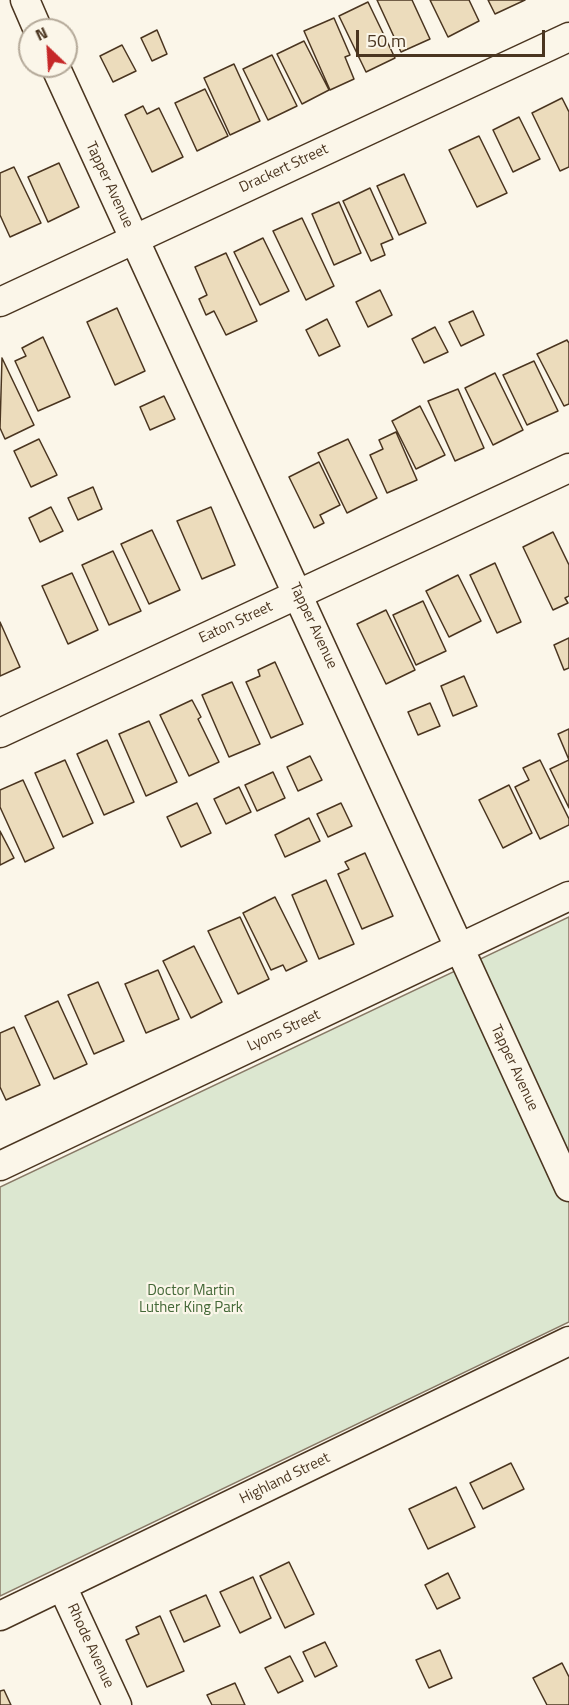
<!DOCTYPE html>
<style>
body{margin:0}
#map{position:relative;width:569px;height:1705px;overflow:hidden;background:#fbf6e9;font-family:"Titillium Web",sans-serif}
canvas{display:block}
.north{position:absolute;left:18px;top:18px;width:60px;height:60px;box-sizing:border-box;background:#fbf6e9;border:2px solid #b4a999;border-radius:50%;rotate:335deg;font-size:16px;font-weight:700;line-height:24px;text-align:center;color:#4a3520}
.north::after{content:'';display:block;margin:auto;width:21px;height:27px;background:#c62828;clip-path:polygon(50% 0,100% 100%,50% 72%,0 100%)}
.scale{position:absolute;left:356px;top:30px;width:189px;height:27px;box-sizing:border-box;border:3px solid #4a3520;border-top:0;padding-left:8px;font-size:18px;line-height:21px;white-space:nowrap;color:#4a3520;-webkit-text-stroke:4px #fbf6e9;paint-order:stroke}
</style>
<div id="map">
<canvas width="569" height="1705"></canvas>
<div class="north">N</div>
<div class="scale">50 m</div>
</div>
<script>
const ctx = document.querySelector('canvas').getContext('2d');
ctx.lineJoin = 'round';
function fillPath(path, color) { ctx.fillStyle = color; ctx.fill(path, 'evenodd'); }
const shape = rows => new Path2D(rows.map(r => 'M' + r).join(''));
function strokePath(path, color, width, dash) { ctx.strokeStyle = color; ctx.lineWidth = width; ctx.lineCap = dash ? 'butt' : 'round'; ctx.setLineDash(dash || []); ctx.stroke(path); }
function label(font, color, halo, rows, align = 'center') {
  ctx.font = font + ' "Titillium Web",sans-serif'; ctx.lineWidth = 4.5; ctx.setLineDash([]); ctx.textBaseline = 'middle'; ctx.strokeStyle = halo; ctx.fillStyle = color; for (const [text, x, y, turn = 0] of rows) {
    ctx.save(); ctx.translate(x, y); ctx.rotate((+turn || 0) * Math.PI / 180); ctx.textAlign = isNaN(turn) ? turn : align; if (halo) ctx.strokeText(text, 0, 0); ctx.fillText(text, 0, 0); ctx.restore();
  }
}
const green = shape([
 [569,917,569,1322,0,1596,0,1187,569,917]
]);
fillPath(green, '#dce7d0');
strokePath(green, '#887966', 1.5);
const building = shape([
 [377,0,412,0,430,39,401,52,377,0],
 [430,0,469,0,479,21,448,37,430,0],
 [488,0,525,0,495,14,488,0],
 [368,2,395,58,366,72,339,16,368,2],
 [334,18,350,55,345,57,354,79,330,90,304,31,334,18],
 [157,30,167,54,152,61,141,38,157,30],
 [304,41,329,90,302,104,277,54,304,41],
 [122,45,136,71,113,82,100,56,122,45],
 [272,55,297,106,268,120,243,69,272,55],
 [234,64,260,121,230,135,204,78,234,64],
 [205,89,228,136,197,151,175,103,205,89],
 [562,98,569,112,569,167,560,171,532,113,562,98],
 [143,106,147,114,159,108,183,157,152,172,125,115,143,106],
 [519,117,540,159,513,172,493,130,519,117],
 [479,136,507,193,477,207,449,150,479,136],
 [59,163,79,207,48,222,28,177,59,163],
 [14,167,41,223,10,237,0,215,0,173,14,167],
 [404,174,426,223,399,235,377,186,404,174],
 [370,188,393,239,381,244,385,255,371,261,343,201,370,188],
 [339,202,361,253,334,265,312,214,339,202],
 [302,218,334,286,306,300,273,231,302,218],
 [263,238,289,291,260,305,234,252,263,238],
 [226,253,257,321,226,335,214,311,206,315,199,299,207,295,195,267,226,253],
 [380,290,392,315,368,327,356,302,380,290],
 [117,308,145,371,115,385,87,322,117,308],
 [473,311,484,335,461,346,449,322,473,311],
 [327,319,340,346,319,356,306,330,327,319],
 [435,327,448,352,424,363,412,339,435,327],
 [43,337,70,397,38,411,15,361,26,356,22,348,43,337],
 [567,340,569,343,569,404,564,406,537,354,567,340],
 [2,358,34,425,5,439,0,428,2,358],
 [534,361,558,411,527,425,503,375,534,361],
 [495,373,523,430,493,445,465,388,495,373],
 [458,389,484,448,455,461,428,401,458,389],
 [164,396,175,419,150,430,140,407,164,396],
 [420,406,445,455,416,469,392,421,420,406],
 [396,432,417,480,387,493,370,455,383,449,379,440,396,432],
 [39,439,57,475,31,487,14,451,39,439],
 [348,439,377,498,347,513,318,453,348,439],
 [319,462,340,505,320,515,324,523,314,528,289,477,319,462],
 [93,487,102,509,78,520,68,498,93,487],
 [51,507,63,531,40,542,29,518,51,507],
 [211,507,235,565,202,579,177,521,211,507],
 [152,530,180,590,149,604,121,544,152,530],
 [553,532,569,565,569,596,565,598,568,603,553,610,523,547,553,532],
 [113,551,141,611,109,625,82,565,113,551],
 [495,563,521,622,497,633,470,575,495,563],
 [72,573,98,630,68,644,42,586,72,573],
 [458,575,481,621,449,637,426,591,458,575],
 [423,601,446,651,416,665,393,615,423,601],
 [386,610,415,670,386,684,357,624,386,610],
 [0,622,20,667,0,676,0,622],
 [569,638,569,668,564,670,554,645,569,638],
 [275,662,303,724,271,738,246,682,260,676,258,670,275,662],
 [464,676,477,706,453,716,441,686,464,676],
 [232,682,260,744,229,757,202,695,232,682],
 [192,700,201,717,198,719,219,762,189,776,160,715,192,700],
 [430,703,440,726,418,735,408,712,430,703],
 [149,721,177,782,146,796,119,734,149,721],
 [569,729,569,760,558,734,569,729],
 [107,740,134,802,104,815,77,754,107,740],
 [310,756,322,780,298,791,287,767,310,756],
 [65,760,93,823,63,837,35,773,65,760],
 [540,760,569,819,569,825,540,839,515,787,529,780,523,768,540,760],
 [569,760,569,808,550,769,569,760],
 [273,772,285,798,257,811,245,785,273,772],
 [23,780,54,848,25,862,0,807,0,790,23,780],
 [509,785,532,833,503,848,479,800,509,785],
 [239,787,251,812,226,824,214,799,239,787],
 [197,803,211,833,181,847,167,817,197,803],
 [341,803,352,826,328,837,317,814,341,803],
 [309,818,320,841,285,857,275,835,309,818],
 [0,831,14,858,0,865,0,831],
 [365,853,393,916,362,929,338,874,349,869,345,862,365,853],
 [326,880,354,944,319,959,292,895,326,880],
 [275,897,307,961,286,971,283,965,271,970,243,913,275,897],
 [240,917,269,979,238,994,208,931,240,917],
 [194,946,222,1002,191,1018,163,961,194,946],
 [158,970,179,1019,146,1033,125,984,158,970],
 [98,982,124,1041,94,1054,68,995,98,982],
 [58,1001,87,1064,54,1079,25,1016,58,1001],
 [14,1027,40,1085,6,1100,0,1087,0,1033,14,1027],
 [511,1463,524,1489,483,1509,470,1483,511,1463],
 [456,1487,475,1527,428,1549,409,1509,456,1487],
 [289,1562,314,1614,285,1628,260,1576,289,1562],
 [448,1573,460,1598,437,1609,425,1585,448,1573],
 [253,1577,271,1618,240,1633,220,1592,253,1577],
 [206,1595,220,1626,184,1642,170,1611,206,1595],
 [160,1616,184,1671,147,1687,126,1640,139,1634,136,1627,160,1616],
 [325,1642,337,1666,315,1677,303,1652,325,1642],
 [440,1650,452,1678,429,1688,416,1660,440,1650],
 [290,1656,303,1681,278,1693,265,1668,290,1656],
 [562,1663,569,1677,569,1705,547,1705,533,1678,562,1663],
 [235,1683,245,1705,212,1705,207,1695,235,1683],
 [4,1690,11,1705,0,1705,0,1691,4,1690]
]);
fillPath(building, '#ecdcbc');
strokePath(building, '#4a3520', 1.5);
const minor = shape([
 [25,0,38,30],
 [55,66,569,1187],
 [0,302,569,37],
 [0,733,569,468],
 [0,1166,569,896],
 [62,1586,117,1705],
 [0,1616,569,1341]
]);
strokePath(minor, '#4a3520', 31);
strokePath(minor, '#fbf6e9', 28);
label('15px', '#4a3520', '#fbf6e9', [
 ["Drackert Street",284,169,-25],
 ["Tapper Avenue",109,185,65],
 ["Eaton Street",236,623,-25],
 ["Tapper Avenue",313,626,65],
 ["Lyons Street",284,1031,-25],
 ["Tapper Avenue",514,1068,65],
 ["Highland Street",285,1479,-26],
 ["Rhode Avenue",90,1646,65]
]);
label('15px', '#436837', '#fbf6e9', [
 ["Doctor Martin",191,1291],
 ["Luther King Park",191,1308]
]);
</script>
